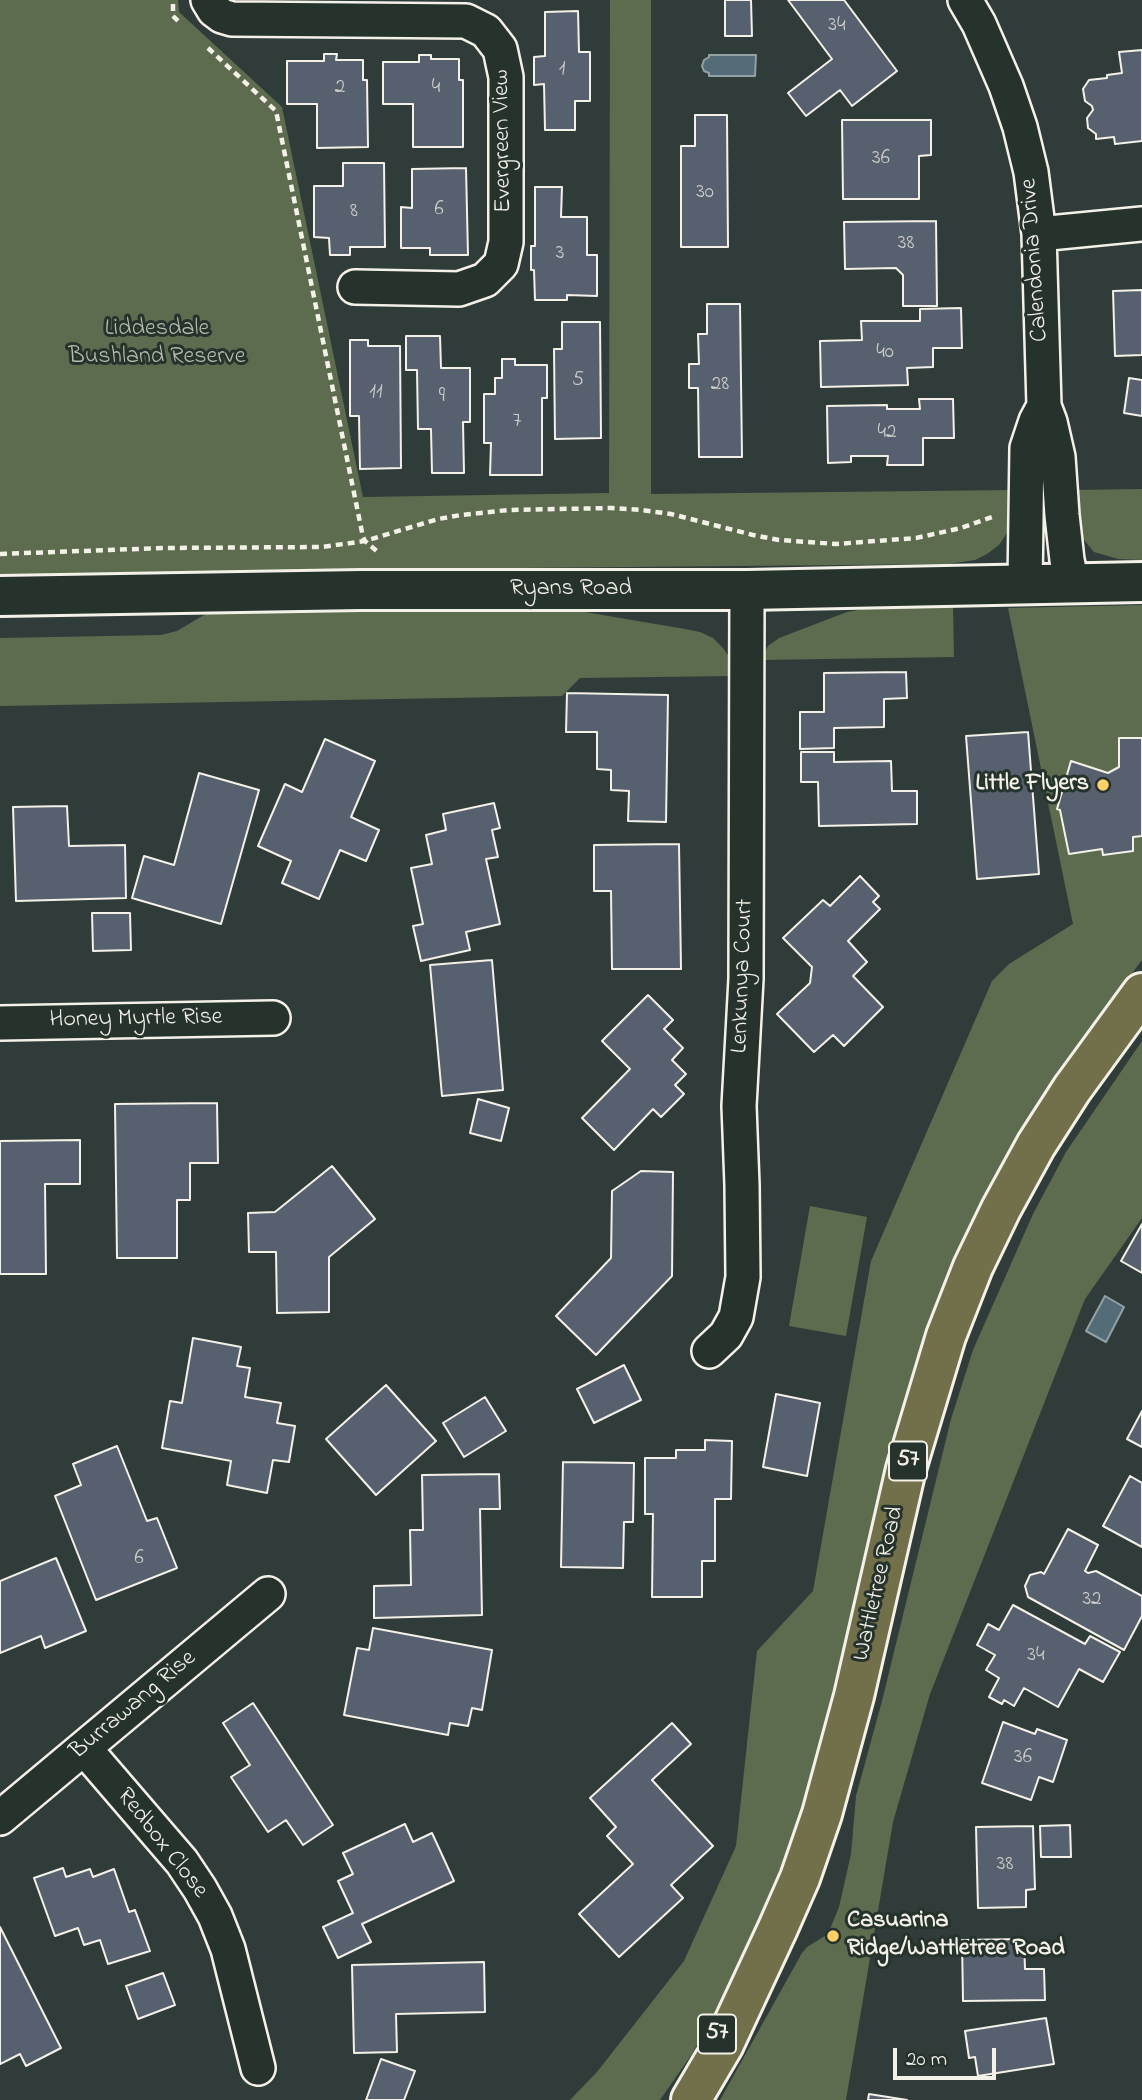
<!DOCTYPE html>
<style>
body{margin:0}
#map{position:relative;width:1142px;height:2100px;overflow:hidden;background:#303c3a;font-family:"Indie Flower",sans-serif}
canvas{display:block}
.scale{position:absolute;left:893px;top:2048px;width:103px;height:32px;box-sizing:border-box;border:4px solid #f4f1e8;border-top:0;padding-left:9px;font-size:21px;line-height:24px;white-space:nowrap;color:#f4f1e8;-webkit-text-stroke:5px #26332d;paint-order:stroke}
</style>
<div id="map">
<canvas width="1142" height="2100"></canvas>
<div class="scale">20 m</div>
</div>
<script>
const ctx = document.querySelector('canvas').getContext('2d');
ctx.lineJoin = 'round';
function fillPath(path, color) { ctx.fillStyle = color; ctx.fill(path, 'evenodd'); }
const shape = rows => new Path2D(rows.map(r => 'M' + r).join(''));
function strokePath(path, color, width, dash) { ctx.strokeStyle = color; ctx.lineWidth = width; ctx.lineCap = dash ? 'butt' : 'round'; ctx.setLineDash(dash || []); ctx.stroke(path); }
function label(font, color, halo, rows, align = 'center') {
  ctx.font = font + ' "Indie Flower",sans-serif'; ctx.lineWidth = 6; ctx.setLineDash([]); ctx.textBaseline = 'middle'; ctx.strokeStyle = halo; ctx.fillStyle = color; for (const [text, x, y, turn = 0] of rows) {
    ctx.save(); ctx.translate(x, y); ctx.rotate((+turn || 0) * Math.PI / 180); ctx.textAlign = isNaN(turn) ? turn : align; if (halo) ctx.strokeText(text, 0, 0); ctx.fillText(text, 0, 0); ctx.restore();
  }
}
fillPath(shape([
 [0,0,178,0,179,12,282,107,363,497,609,493,610,0,651,0,651,494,1015,490,1012,522,1007,533,999,545,987,554,975,560,948,564,411,569,0,575],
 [1142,489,1142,560,1118,559,1094,552,1079,534,1071,490],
 [1142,605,1142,960,1071,1055,1004,1159,983,1198,938,1300,896,1427,827,1732,796,1832,778,1882,738,1969,692,2054,660,2100,570,2100,597,2072,684,1961,736,1846,757,1651,813,1591,871,1261,992,981,1009,964,1073,924,1008,608],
 [953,607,954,657,761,660,768,646,779,638,847,612,864,609],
 [415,608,579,611,685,629,700,632,713,638,723,648,732,661,734,676,580,678,562,696,0,706,0,638,161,635,177,631,204,615,219,610],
 [1142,1041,1142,1218,1085,1299,930,1694,893,1822,846,2100,720,2100,802,1953,807,1947,828,1934,839,1907,851,1854,856,1796,882,1701,951,1419,973,1350,1033,1214,1066,1152],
 [810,1206,867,1217,846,1336,789,1326]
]), '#5d6c4e');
const water = shape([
 [709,55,756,55,755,76,709,76,709,73,704,71,702,66,704,60,709,57,709,55],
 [1105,1296,1124,1307,1106,1342,1086,1331,1105,1296]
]);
fillPath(water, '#536c77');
strokePath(water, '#93a1a4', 2);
const building = shape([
 [725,0,751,0,752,36,725,36,725,0],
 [788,0,844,0,897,71,852,106,840,90,806,116,788,93,832,59,788,0],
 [578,11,579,52,590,52,590,101,575,101,575,130,545,130,544,84,534,85,534,57,545,56,545,12,578,11],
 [1142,50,1142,141,1115,144,1114,137,1096,139,1096,134,1088,128,1087,118,1093,110,1092,106,1085,101,1083,89,1089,80,1107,78,1107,75,1122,73,1119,52,1142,50],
 [324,54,337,54,336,60,363,60,363,80,367,80,368,147,317,148,317,104,287,104,287,61,324,61,324,54],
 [419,55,431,55,431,59,459,59,459,80,463,80,463,147,413,147,413,104,383,104,383,62,419,62,419,55],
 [695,115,727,115,728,247,681,247,681,146,695,146,695,115],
 [842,120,931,120,931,155,919,156,919,199,843,199,842,120],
 [343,163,384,163,385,247,350,247,350,255,330,255,329,238,314,237,314,186,343,186,343,163],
 [466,168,468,255,430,255,430,248,401,248,401,207,412,208,412,169,466,168],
 [535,187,562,187,561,217,587,217,587,255,597,255,597,296,567,295,567,300,535,300,534,270,531,270,531,246,535,246,535,187],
 [936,221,937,306,903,306,903,275,896,268,845,269,844,222,936,221],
 [1142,290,1142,355,1115,356,1113,291,1142,290],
 [707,304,740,304,742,457,699,457,698,388,689,388,689,364,699,364,698,334,707,334,707,304],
 [961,308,962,348,933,348,933,367,907,368,908,385,821,387,820,341,862,340,861,321,920,321,920,309,961,308],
 [562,322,600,322,601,438,555,439,554,349,562,349,562,322],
 [406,336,440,336,441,368,470,368,470,422,463,422,464,473,432,473,431,429,418,429,417,370,406,370,406,336],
 [350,340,368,340,368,346,400,346,401,468,360,469,359,416,350,416,350,340],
 [502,359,515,359,515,365,547,365,547,398,542,398,542,475,490,475,491,443,484,443,484,394,495,394,495,378,502,378,502,359],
 [1129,378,1142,380,1142,416,1124,413,1129,378],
 [919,399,953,399,954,438,923,438,923,465,887,465,888,456,851,456,851,462,828,463,827,406,887,405,887,409,920,409,919,399],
 [906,672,907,698,884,699,884,727,834,728,834,748,800,749,800,712,824,712,824,673,906,672],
 [567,693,668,695,666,822,628,821,629,791,611,790,611,770,597,769,597,732,566,732,567,693],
 [1028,732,1039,874,977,879,966,736,1028,732],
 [1119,738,1142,738,1142,836,1133,837,1133,851,1103,855,1102,849,1069,854,1060,810,1057,809,1071,761,1108,773,1119,767,1119,738],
 [325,739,375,761,351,817,379,830,366,861,340,850,319,899,282,883,291,861,258,846,285,784,302,792,325,739],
 [801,752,834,752,834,762,891,761,892,791,917,791,917,824,819,826,818,782,801,782,801,752],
 [199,773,259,790,221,924,132,898,144,856,174,865,199,773],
 [494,803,500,828,492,830,498,857,486,859,500,924,466,932,470,950,421,961,413,926,423,924,411,868,432,864,426,835,446,830,443,814,494,803],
 [67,806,69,846,125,845,126,898,16,901,13,807,67,806],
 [679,844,681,969,612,969,611,891,594,891,594,845,679,844],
 [860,876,879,896,873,902,880,909,848,941,867,962,853,976,883,1007,844,1046,833,1035,814,1052,777,1014,810,983,812,967,783,938,823,900,830,906,860,876],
 [92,913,130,913,131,950,93,951,92,913],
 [492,960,503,1090,442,1096,430,965,492,960],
 [648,995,673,1020,664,1029,683,1048,672,1060,686,1074,675,1085,684,1094,661,1117,653,1109,614,1150,582,1118,630,1069,602,1041,648,995],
 [478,1099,509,1108,501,1141,470,1133,478,1099],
 [217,1103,218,1163,190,1163,190,1200,177,1200,177,1258,117,1258,115,1104,217,1103],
 [80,1140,80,1184,45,1184,46,1274,0,1274,0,1141,80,1140],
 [332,1166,375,1219,329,1257,329,1312,277,1313,276,1252,249,1252,248,1213,275,1212,332,1166],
 [641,1171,673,1172,672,1276,596,1355,556,1316,611,1258,612,1191,641,1171],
 [1142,1224,1142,1273,1121,1261,1142,1224],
 [193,1338,241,1347,237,1366,250,1368,245,1397,281,1403,277,1423,295,1426,289,1462,273,1460,267,1493,227,1485,231,1461,162,1448,170,1401,182,1403,193,1338],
 [624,1365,641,1400,594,1423,577,1389,624,1365],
 [386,1385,436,1441,376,1495,326,1439,386,1385],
 [776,1394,820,1403,807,1476,763,1467,776,1394],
 [485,1397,506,1431,464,1457,443,1423,485,1397],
 [1142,1411,1142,1447,1127,1439,1142,1411],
 [705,1440,732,1441,731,1499,715,1499,715,1561,702,1561,702,1597,652,1597,653,1514,645,1514,645,1458,676,1458,676,1450,705,1450,705,1440],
 [117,1446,147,1521,157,1518,177,1568,96,1600,55,1496,81,1485,73,1464,117,1446],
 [563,1462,634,1463,633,1522,624,1522,623,1568,561,1567,563,1462],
 [499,1474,500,1509,480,1509,482,1615,374,1618,374,1586,411,1585,410,1530,423,1530,422,1475,499,1474],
 [1130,1476,1142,1483,1142,1547,1103,1526,1130,1476],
 [1068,1529,1098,1545,1085,1571,1088,1573,1096,1571,1142,1596,1142,1616,1124,1650,1028,1597,1025,1586,1030,1575,1041,1572,1044,1574,1068,1529],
 [56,1558,86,1631,45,1648,41,1636,0,1653,0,1581,56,1558],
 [1013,1605,1085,1644,1090,1636,1120,1652,1103,1682,1079,1669,1058,1707,1024,1688,1014,1706,1004,1700,1002,1704,989,1697,999,1678,986,1670,995,1655,977,1645,988,1624,999,1630,1013,1605],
 [373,1628,492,1650,482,1710,472,1708,468,1726,450,1723,448,1735,344,1715,357,1648,369,1650,373,1628],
 [253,1703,333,1825,303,1845,286,1820,268,1832,231,1777,250,1765,223,1723,253,1703],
 [1003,1722,1035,1734,1037,1729,1067,1740,1053,1782,1039,1777,1031,1800,982,1783,1003,1722],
 [672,1723,691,1744,652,1780,713,1846,671,1885,683,1898,619,1957,579,1914,633,1864,607,1836,616,1827,590,1798,672,1723],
 [405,1824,413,1842,432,1833,454,1881,362,1924,371,1942,338,1958,323,1927,353,1913,338,1881,353,1874,343,1853,405,1824],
 [1070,1825,1071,1857,1041,1857,1040,1826,1070,1825],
 [1033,1826,1035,1889,1026,1890,1026,1907,978,1908,976,1827,1033,1826],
 [63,1868,66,1877,90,1869,93,1877,114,1869,129,1912,135,1910,150,1951,108,1964,100,1940,84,1945,78,1928,55,1936,34,1878,63,1868],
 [0,1927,61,2048,26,2066,20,2054,0,2064,0,1927],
 [1024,1939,1025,1969,1044,1969,1045,2000,963,2001,962,1940,1024,1939],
 [484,1962,485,2012,396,2014,397,2052,354,2053,352,1965,484,1962],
 [163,1973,175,2005,138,2019,126,1986,163,1973],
 [1046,2018,1054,2064,978,2076,975,2057,969,2058,965,2031,1046,2018],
 [381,2059,415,2071,404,2100,366,2100,381,2059],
 [869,2094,907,2100,868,2100,869,2094]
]);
fillPath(building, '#57606e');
strokePath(building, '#f4f1e8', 2);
const street = shape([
 [208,0,214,10,222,16,232,19,466,21,486,31,500,49,506,77,506,242,501,264,485,280,459,289,355,287],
 [965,0,979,24,1006,86,1020,127,1031,172,1039,234,1044,406,1050,422,1058,457,1062,515,1067,560,1072,584],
 [1039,234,1142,224],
 [1025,585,1027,448,1036,421,1044,406],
 [0,1023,273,1018],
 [709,1351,726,1335,736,1317,743,1277,742,1185,739,1106,746,979,747,590],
 [84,1748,182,1862,200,1889,215,1916,228,1949,258,2068],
 [0,1818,268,1594]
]);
const secondary = shape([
 [0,596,361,590,747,590,1142,582]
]);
const primary = shape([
 [691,2100,724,2044,778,1928,800,1878,822,1814,854,1696,906,1469,946,1336,973,1267,1001,1209,1036,1145,1072,1089,1142,993]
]);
strokePath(street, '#f4f1e8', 38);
strokePath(secondary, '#f4f1e8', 44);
strokePath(primary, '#f4f1e8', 44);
strokePath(shape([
 [173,4,173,16,178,21],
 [208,48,276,111,363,537,365,541,379,553],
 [0,554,164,548,322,547,365,541,438,519,461,515,508,510,612,508,641,510,671,514,753,535,779,540,836,544,916,538,961,528,992,517]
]), '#f4f1e8', 4.5, [7, 5]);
strokePath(street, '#26332d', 33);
strokePath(secondary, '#26332d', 38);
strokePath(primary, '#71704a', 38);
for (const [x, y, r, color] of [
 [1103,785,7,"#ffd166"],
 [833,1936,7,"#ffd166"]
]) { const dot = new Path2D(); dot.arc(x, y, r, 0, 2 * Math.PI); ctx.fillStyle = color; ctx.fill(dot); strokePath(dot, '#26332d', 2.5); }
label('21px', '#cdcdca', null, [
 ["34",837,27],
 ["1",562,71],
 ["2",340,89],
 ["4",436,89],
 ["36",881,160],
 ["30",705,194],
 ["6",439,211],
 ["8",354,213],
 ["38",906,245],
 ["3",560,255],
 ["40",885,354],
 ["5",578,382],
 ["28",720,386],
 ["11",376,394],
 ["9",442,398],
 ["7",517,423],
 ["42",887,434],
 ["6",139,1560],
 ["32",1092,1601],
 ["34",1036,1657],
 ["36",1023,1759],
 ["38",1005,1866]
]);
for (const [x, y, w] of [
 [908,1461,38],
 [717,2034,38]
]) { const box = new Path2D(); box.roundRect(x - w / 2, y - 19.5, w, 39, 5); ctx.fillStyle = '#26332d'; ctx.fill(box); strokePath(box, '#f4f1e8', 2); }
label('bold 23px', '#f4f1e8', null, [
 ["57",908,1461],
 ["57",717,2034]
]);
label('24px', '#f4f1e8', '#26332d', [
 ["Evergreen View",504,141,-91],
 ["Calendonia Drive",1036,260,-94],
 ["Ryans Road",571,590],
 ["Lenkunya Court",744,976,-88],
 ["Honey Myrtle Rise",136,1020,-1],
 ["Wattletree Road",880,1584,-77],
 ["Burrawang Rise",134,1706,-40],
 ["Redbox Close",161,1844,52]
]);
label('24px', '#b8bcaa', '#26332d', [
 ["Liddesdale",157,330],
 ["Bushland Reserve",157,358]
]);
label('bold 24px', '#f4f1e8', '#26332d', [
 ["Little Flyers",1089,785],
 ["Casuarina",847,1922,"left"],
 ["Ridge/Wattletree Road",847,1950,"left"]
], 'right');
</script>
